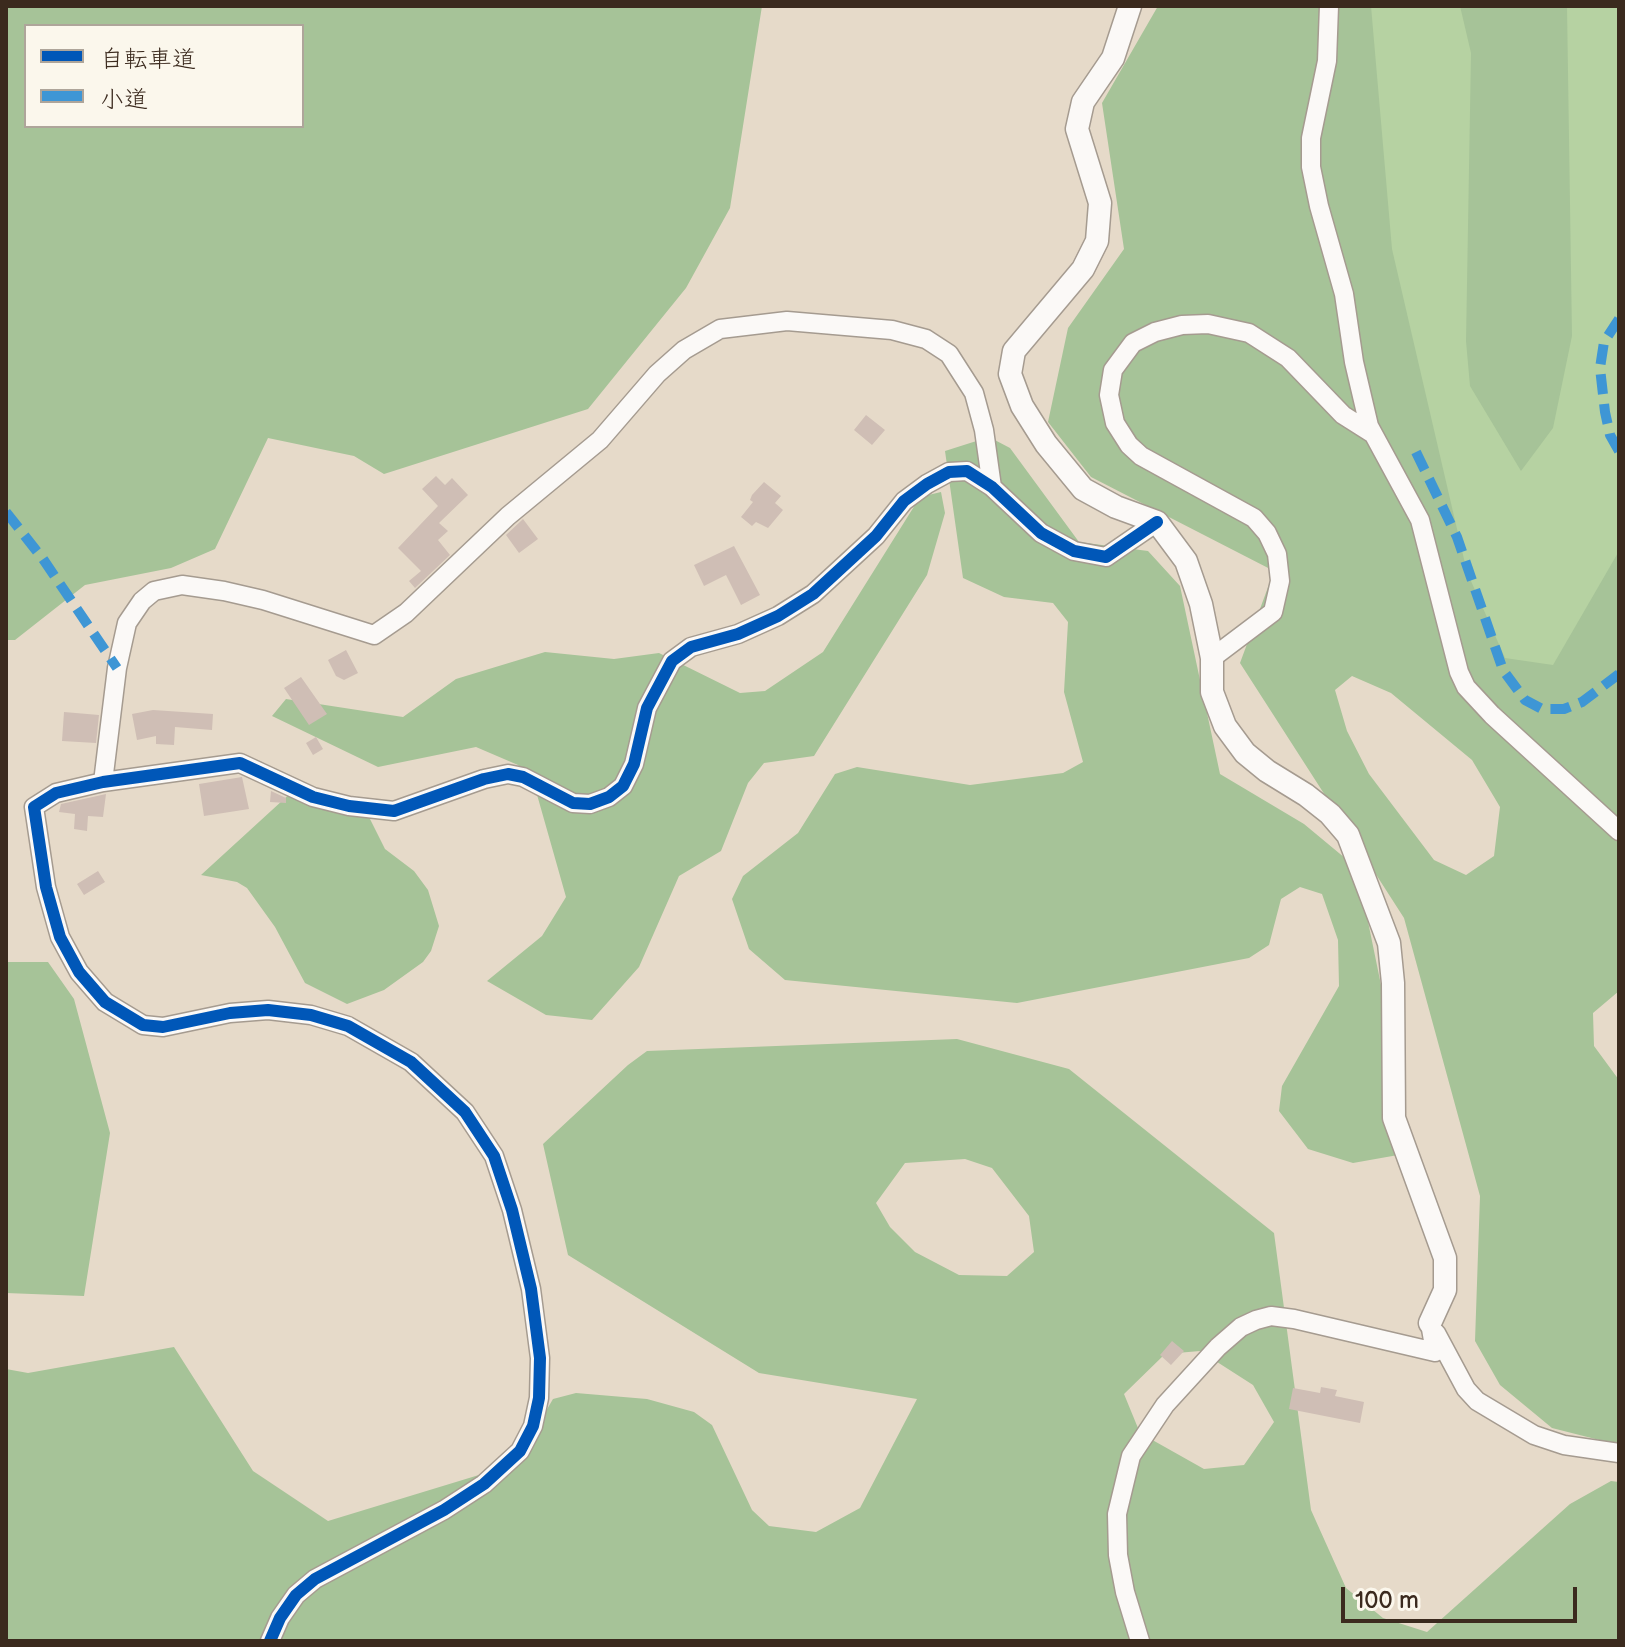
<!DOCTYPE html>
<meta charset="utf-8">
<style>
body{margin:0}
#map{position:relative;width:1625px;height:1647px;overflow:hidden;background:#e6dac9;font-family:"Balsamiq Sans","Klee One",sans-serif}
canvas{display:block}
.frame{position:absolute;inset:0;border:8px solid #3b2a1e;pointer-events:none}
.legend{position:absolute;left:24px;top:24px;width:280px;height:104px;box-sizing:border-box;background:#fbf7ec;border:2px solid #aea59a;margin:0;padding:10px 14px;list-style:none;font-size:24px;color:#3b2a1e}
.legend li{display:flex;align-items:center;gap:16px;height:40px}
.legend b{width:40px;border:2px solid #aea59a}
.scale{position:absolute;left:1341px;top:1587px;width:236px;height:36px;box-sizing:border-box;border:4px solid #3b2a1e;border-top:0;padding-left:10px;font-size:24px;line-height:28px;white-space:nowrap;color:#3b2a1e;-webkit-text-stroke:6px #fbf7ec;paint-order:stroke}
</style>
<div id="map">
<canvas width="1625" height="1647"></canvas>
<div class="frame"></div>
<ul class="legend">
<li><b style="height:10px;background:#0057b8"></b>自転車道</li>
<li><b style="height:10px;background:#3e96d5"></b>小道</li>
</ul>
<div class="scale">100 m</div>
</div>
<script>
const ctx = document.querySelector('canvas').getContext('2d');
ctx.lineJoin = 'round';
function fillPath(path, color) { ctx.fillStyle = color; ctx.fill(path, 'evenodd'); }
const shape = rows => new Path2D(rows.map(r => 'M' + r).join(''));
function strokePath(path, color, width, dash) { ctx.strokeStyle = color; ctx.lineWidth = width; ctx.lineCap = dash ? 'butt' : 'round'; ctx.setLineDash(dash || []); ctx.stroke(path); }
fillPath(shape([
 [1276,6,1619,6,1619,703,1358,638]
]), '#b6d2a2');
fillPath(shape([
 [6,6,762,6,730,208,686,288,588,409,384,474,354,456,268,438,215,549,171,568,85,585,15,640,6,640],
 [302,26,302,126,26,126,26,26],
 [1158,6,1371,6,1392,249,1467,572,1505,658,1553,665,1619,551,1619,991,1593,1013,1594,1046,1619,1080,1619,1445,1552,1428,1500,1385,1475,1341,1480,1196,1404,918,1240,663,1274,571,1091,477,1048,422,1068,328,1124,249,1102,103],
 [1352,676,1391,693,1472,760,1500,807,1494,856,1466,875,1434,860,1369,774,1347,731,1335,690],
 [1460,6,1567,6,1572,336,1553,428,1521,471,1470,386,1466,341,1471,53],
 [989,437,1010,448,1079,542,1148,551,1180,586,1220,774,1304,824,1357,868,1397,1063,1398,1155,1353,1163,1308,1149,1279,1111,1282,1086,1339,986,1338,940,1322,894,1300,887,1281,899,1269,945,1249,958,1017,1003,785,980,749,949,732,899,743,876,798,833,835,774,857,767,970,785,1063,773,1083,762,1064,692,1068,622,1053,603,1004,597,963,578,945,451],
 [941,492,945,513,927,575,814,756,764,763,748,783,721,851,679,876,639,967,592,1020,546,1015,487,981,542,936,566,897,534,784,518,765,476,747,378,767,272,716,286,699,403,717,456,679,545,652,614,659,659,653,740,693,765,691,823,652,920,497],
 [295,789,364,807,385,849,414,871,428,890,439,926,431,951,423,962,384,990,347,1004,305,983,275,927,247,888,237,882,201,875],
 [6,962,48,962,74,999,110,1133,84,1296,6,1293],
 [957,1039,1069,1069,1274,1233,1311,1510,1346,1588,1383,1618,1427,1632,1570,1504,1611,1481,1619,1482,1619,1641,6,1641,6,1369,28,1373,174,1347,253,1471,328,1521,515,1464,553,1399,576,1393,647,1399,694,1412,712,1425,752,1510,769,1526,816,1532,860,1508,917,1399,759,1373,568,1255,543,1144,628,1065,647,1051],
 [965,1159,992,1168,1029,1216,1034,1252,1007,1276,959,1275,915,1252,890,1227,876,1203,905,1163],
 [1200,1351,1253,1385,1274,1422,1244,1465,1204,1469,1140,1433,1124,1394,1165,1354]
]), '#a6c398');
fillPath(shape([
 [866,415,885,430,872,445,854,430],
 [436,476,445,485,452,478,468,495,439,523,448,531,438,540,450,555,415,588,409,581,421,571,398,548,438,506,422,489],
 [764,482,781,496,775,503,783,510,768,528,756,522,752,526,741,517,753,502,750,500,752,495],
 [523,519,538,539,519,553,506,535],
 [734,546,760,595,741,605,726,575,704,586,694,565],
 [346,650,358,673,344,680,336,676,328,660],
 [301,677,327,714,309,725,284,688],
 [153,710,213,714,212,730,175,727,174,745,156,744,156,736,137,740,132,714],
 [64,712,99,715,96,743,62,741],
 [316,737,323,749,313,755,306,743],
 [242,777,249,809,204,816,199,784],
 [271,791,286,798,286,803,270,802],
 [106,794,103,817,88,816,87,831,74,829,75,814,59,812,61,804],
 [98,871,105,882,84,895,77,884],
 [1172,1341,1184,1351,1171,1365,1160,1355],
 [1321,1387,1337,1390,1335,1396,1364,1402,1360,1423,1289,1409,1293,1388,1320,1393]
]), '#cfbeb5');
const minor = shape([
 [1329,6,1327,61,1311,138,1311,167,1319,206,1344,294,1354,362,1369,426,1420,520,1459,672,1466,687,1492,715,1619,831],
 [1212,658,1273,612,1280,581,1277,554,1267,533,1254,518,1141,456,1129,445,1115,423,1109,395,1113,370,1133,343,1155,332,1182,325,1208,324,1249,333,1288,358,1343,415,1373,434],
 [103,782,117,668,127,623,142,601,154,591,182,585,224,591,263,600,374,635,406,613,508,516,600,440,657,374,684,350,720,329,787,321,892,330,926,339,949,354,974,393,984,430,992,487],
 [1436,1333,1466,1389,1477,1401,1534,1435,1564,1445,1619,1453],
 [270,1641,280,1618,296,1595,315,1579,444,1510,484,1484,520,1451,533,1426,539,1398,540,1358,531,1289,512,1210,494,1156,465,1112,411,1062,348,1026,311,1015,268,1010,230,1013,163,1027,143,1025,105,1002,79,972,60,937,46,887,34,807,56,793,103,782,240,763,313,797,349,806,394,811,484,779,508,774,523,777,573,803,590,804,609,797,623,786,634,764,647,708,672,661,691,647,738,634,778,616,813,594,876,536,904,501,927,484,949,472,967,471,992,487,1041,533,1074,551,1106,557,1157,522],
 [1140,1641,1125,1592,1118,1555,1117,1514,1131,1456,1165,1405,1218,1347,1241,1327,1256,1320,1271,1316,1294,1319,1435,1352,1430,1323]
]);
const tertiary = shape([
 [1130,6,1113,58,1083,102,1077,129,1100,203,1097,241,1083,269,1014,351,1010,374,1022,406,1046,444,1083,489,1116,507,1157,522,1186,561,1201,604,1212,658,1212,692,1225,726,1245,753,1267,771,1306,795,1330,814,1348,835,1389,943,1393,983,1394,1118,1445,1258,1445,1290,1430,1323]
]);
strokePath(minor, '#a59b90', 21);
strokePath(tertiary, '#a59b90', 25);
strokePath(minor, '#fbf9f7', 18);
strokePath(tertiary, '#fbf9f7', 22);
strokePath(shape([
 [1619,319,1604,342,1600,368,1605,412,1610,435,1619,451],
 [1416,452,1457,537,1503,670,1525,700,1542,709,1564,709,1582,702,1619,674],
 [6,512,43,559,117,668]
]), '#3e96d5', 10, [20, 10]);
strokePath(shape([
 [270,1641,280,1618,296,1595,315,1579,444,1510,484,1484,520,1451,533,1426,539,1398,540,1358,531,1289,512,1210,494,1156,465,1112,411,1062,348,1026,311,1015,268,1010,230,1013,163,1027,143,1025,105,1002,79,972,60,937,46,887,34,807,56,793,103,782,240,763,313,797,349,806,394,811,484,779,508,774,523,777,573,803,590,804,609,797,623,786,634,764,647,708,672,661,691,647,738,634,778,616,813,594,876,536,904,501,927,484,949,472,967,471,992,487,1041,533,1074,551,1106,557,1157,522]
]), '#0057b8', 12);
</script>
